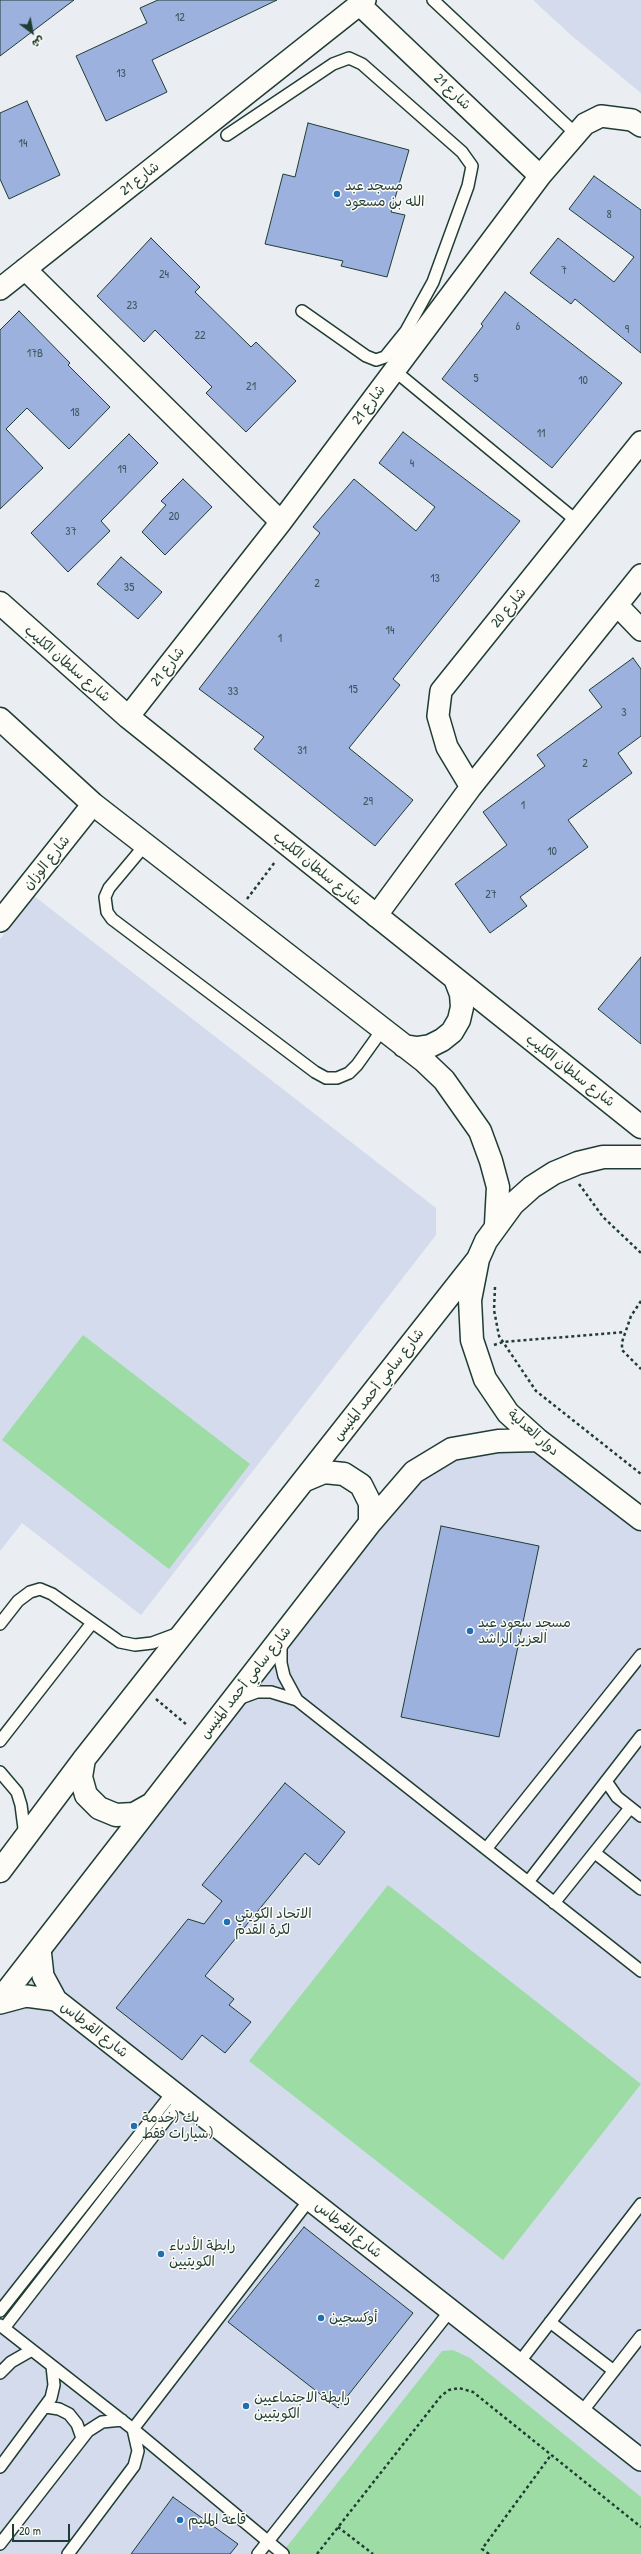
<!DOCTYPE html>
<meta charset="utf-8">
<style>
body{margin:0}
#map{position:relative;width:641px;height:2554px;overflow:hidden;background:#eaedf2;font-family:"Patrick Hand","Playpen Sans Arabic",sans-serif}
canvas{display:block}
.north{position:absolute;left:12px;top:12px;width:40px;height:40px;-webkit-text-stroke:3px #fdfcf7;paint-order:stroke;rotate:148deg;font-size:11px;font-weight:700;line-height:16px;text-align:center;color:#1f3d34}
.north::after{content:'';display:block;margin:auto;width:14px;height:18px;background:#1f3d34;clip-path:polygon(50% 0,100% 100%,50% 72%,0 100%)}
.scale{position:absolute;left:12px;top:2524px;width:58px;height:18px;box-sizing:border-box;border:2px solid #1f3d34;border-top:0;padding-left:5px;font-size:12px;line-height:14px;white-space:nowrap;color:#1f3d34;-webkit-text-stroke:3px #fdfcf7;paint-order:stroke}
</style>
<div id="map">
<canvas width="641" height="2554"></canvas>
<div class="north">ش</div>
<div class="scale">20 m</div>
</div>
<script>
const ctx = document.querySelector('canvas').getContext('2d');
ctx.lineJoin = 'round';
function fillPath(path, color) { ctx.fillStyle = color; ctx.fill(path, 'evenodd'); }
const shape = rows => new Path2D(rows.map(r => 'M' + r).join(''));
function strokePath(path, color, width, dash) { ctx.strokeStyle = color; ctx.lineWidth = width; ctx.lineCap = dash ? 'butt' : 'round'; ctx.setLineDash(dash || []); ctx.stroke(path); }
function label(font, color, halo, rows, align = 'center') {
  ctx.font = font + ' "Patrick Hand","Playpen Sans Arabic",sans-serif'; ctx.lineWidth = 3; ctx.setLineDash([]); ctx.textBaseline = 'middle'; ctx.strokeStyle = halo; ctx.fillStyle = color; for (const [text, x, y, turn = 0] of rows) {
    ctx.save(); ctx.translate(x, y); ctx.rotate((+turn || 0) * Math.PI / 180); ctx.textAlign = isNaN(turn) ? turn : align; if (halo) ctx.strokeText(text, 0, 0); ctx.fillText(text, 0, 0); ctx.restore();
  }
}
fillPath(shape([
 [533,0,641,0,641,93,572,36],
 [34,896,436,1208,436,1235,141,1615,22,1523,0,1551,0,939],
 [537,1438,641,1519,641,2554,0,2554,0,2000,370,1523,452,1449]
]), '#d3dbec');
fillPath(shape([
 [83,1335,250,1464,169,1569,2,1440],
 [388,1885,641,2084,503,2260,249,2061],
 [453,2350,470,2358,641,2497,641,2554,281,2554,442,2351]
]), '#9ddda5');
const building = shape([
 [0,0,74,0,0,56,0,0],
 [158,0,277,0,152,60,167,92,106,121,76,56,147,23,140,8,158,0],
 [27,101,60,175,9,199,0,179,0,113,27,101],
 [308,123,409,150,391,212,405,215,387,277,341,266,343,261,265,244,283,174,295,177,308,123],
 [594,176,641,210,641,353,575,299,571,304,530,273,558,238,614,282,634,257,569,209,594,176],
 [151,238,200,287,195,292,251,347,256,342,296,381,246,432,206,393,212,387,155,330,144,342,97,296,151,238],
 [505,292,622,383,552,468,442,379,483,326,481,324,505,292],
 [19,311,70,363,68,365,110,407,69,449,27,408,6,429,43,468,0,509,0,330,19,311],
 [403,432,520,521,393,679,400,685,349,748,413,800,375,846,254,749,264,737,199,689,320,533,313,527,354,479,416,531,435,507,379,463,403,432],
 [129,434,158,463,101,521,110,531,68,572,31,533,129,434],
 [183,479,212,507,165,555,142,532,166,505,161,501,183,479],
 [121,557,162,592,138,619,97,584,121,557],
 [633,658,641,669,641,736,618,753,632,773,568,820,588,847,520,897,527,906,490,933,455,884,507,845,483,812,545,766,537,755,602,707,589,690,633,658],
 [641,957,641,1044,598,1009,641,957],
 [441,1526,539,1546,499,1737,401,1717,441,1526],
 [285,1783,345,1832,319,1865,305,1853,205,1976,234,1999,229,2005,251,2022,225,2053,202,2035,182,2060,116,2008,188,1919,204,1924,222,1901,202,1885,285,1783],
 [304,2227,413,2313,338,2408,228,2322,304,2227],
 [173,2497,238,2544,230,2554,131,2554,173,2497]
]);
fillPath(building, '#9db1df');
strokePath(building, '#1f3d34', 1);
const lane = shape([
 [433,0,576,134],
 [227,135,333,64,349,58,362,64,462,152,472,166,468,186,433,282,406,331,385,357,376,360,366,356,302,311],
 [395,371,578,522],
 [145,845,109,888,105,897,107,912,112,919,315,1072,326,1078,337,1078,349,1073,357,1065,382,1030],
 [0,1624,18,1601,30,1592,40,1589,52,1594,120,1642,135,1645,152,1643,179,1633],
 [281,1642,281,1663,284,1676,297,1700],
 [238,1699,257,1692,271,1692,297,1700,641,1971],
 [0,1741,92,1623],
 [0,1772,17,1792,21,1805,25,1836],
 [606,1781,617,1797,641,1816],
 [486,1849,641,1655],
 [595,1853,641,1889],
 [528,1882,641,1736],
 [554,1903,630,1808],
 [0,2311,173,2092],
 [550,2322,614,2371],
 [0,2325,133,2429,283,2554],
 [4,2328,182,2099],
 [518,2364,641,2204],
 [0,2373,11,2362,32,2350],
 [46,2407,59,2409,69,2414,77,2424,82,2438],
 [581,2413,641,2336],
 [0,2467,51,2398,54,2385,52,2366],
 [0,2544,88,2431,102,2422,122,2420],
 [68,2554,134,2466,138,2451,133,2429,310,2199],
 [258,2554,450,2311]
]);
const street = shape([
 [360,5,540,176],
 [25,269,281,522],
 [0,289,365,0],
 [617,605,641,630],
 [128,717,281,522,540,176,585,124,601,116,632,120,641,126],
 [471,787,447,747,438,716,441,691,641,442],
 [376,916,471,787,641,575],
 [0,921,93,804],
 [40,1949,43,1976,56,2000,641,2460],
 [0,2003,26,1996,56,2000]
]);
const secondary = shape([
 [0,603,128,717,641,1127],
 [0,719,93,804,424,1061,444,1080,480,1131,491,1161,498,1187,496,1224],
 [404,1046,417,1048,430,1046,442,1040,452,1032,459,1020,462,1007,461,994,456,981],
 [641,1157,603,1157,578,1163,554,1173,532,1187,513,1204,486,1241,478,1259,470,1300,472,1340,485,1379,508,1413,538,1440,641,1519],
 [305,1480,324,1472,344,1474,361,1485,370,1503,370,1523],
 [84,1759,81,1777,86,1795,99,1808,116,1815,134,1814,150,1805],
 [0,1871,84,1759,478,1259],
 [0,2000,370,1523,414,1472,452,1449,498,1441,538,1440]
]);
strokePath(lane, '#1f3d34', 14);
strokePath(street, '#1f3d34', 24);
strokePath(secondary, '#1f3d34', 25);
strokePath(shape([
 [247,899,275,862],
 [579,1184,603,1217,641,1253],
 [495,1287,494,1310,499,1336,536,1391,641,1474],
 [641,1301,631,1316,622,1342,622,1350,641,1369],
 [494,1345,503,1342,625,1332],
 [156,1699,187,1725],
 [338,2527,373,2554],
 [317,2554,441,2396,449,2390,459,2388,473,2392,641,2527],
 [489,2554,482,2549,551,2455]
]), '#1f3d34', 2.5, [3, 3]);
strokePath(lane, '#fdfcf7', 11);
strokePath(street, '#fdfcf7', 21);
strokePath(secondary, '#fdfcf7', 22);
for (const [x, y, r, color] of [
 [337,194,4,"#1f6fb2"],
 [470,1631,4,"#1f6fb2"],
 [227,1922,4,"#1f6fb2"],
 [134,2126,4,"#1f6fb2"],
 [161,2254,4,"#1f6fb2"],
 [321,2318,4,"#1f6fb2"],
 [246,2406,4,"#1f6fb2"],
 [180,2520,4,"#1f6fb2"]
]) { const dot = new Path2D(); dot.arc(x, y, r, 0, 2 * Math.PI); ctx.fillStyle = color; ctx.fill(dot); strokePath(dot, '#fdfcf7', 1.5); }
label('12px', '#3e5a5f', null, [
 ["12",180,18],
 ["13",121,74],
 ["14",23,144],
 ["8",609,215],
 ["7",564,271],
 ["24",164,275],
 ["23",132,306],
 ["6",518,327],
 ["9",627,330],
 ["22",200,336],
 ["17B",35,354],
 ["5",476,379],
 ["10",583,381],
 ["21",251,387],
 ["18",75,413],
 ["11",541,434],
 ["4",412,464],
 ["19",122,470],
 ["20",174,517],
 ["37",71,532],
 ["13",435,579],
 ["2",317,584],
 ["35",129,588],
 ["14",390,631],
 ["1",280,639],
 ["15",353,690],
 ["33",233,692],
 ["3",624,713],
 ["31",302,751],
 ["2",585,764],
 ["29",368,802],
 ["1",523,806],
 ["10",552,852],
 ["27",491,895]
]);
label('14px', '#1f3d34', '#fdfcf7', [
 ["شارع 21",452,92,44],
 ["شارع 21",140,179,-38],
 ["شارع 21",369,405,-53],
 ["شارع 20",509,608,-51],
 ["شارع سلطان الكليب",67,664,41],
 ["شارع 21",168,667,-52],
 ["شارع الوزان",47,863,-51],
 ["شارع سلطان الكليب",317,869,39],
 ["شارع سلطان الكليب",570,1071,38],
 ["شارع سامي أحمد المنيس",379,1385,-52],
 ["دوار العدلية",533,1433,41],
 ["شارع سامي أحمد المنيس",246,1683,-52],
 ["شارع القرطاس",94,2030,38],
 ["شارع القرطاس",348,2230,39]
]);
label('14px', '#1f3d34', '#fdfcf7', [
 ["مسجد عبد",345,186],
 ["الله بن مسعود",345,202],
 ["مسجد سعود عبد",478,1623],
 ["العزيز الراشد",478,1639],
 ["الاتحاد الكويتي",235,1914],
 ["لكرة القدم",235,1930],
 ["بك (خدمة",142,2118],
 ["سيارات فقط)",142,2134],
 ["رابطة الأدباء",169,2246],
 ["الكويتيين",169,2262],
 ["أوكسجين",329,2318],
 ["رابطة الاجتماعيين",254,2398],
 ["الكويتيين",254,2414],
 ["قاعة المليم",188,2520]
], 'left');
</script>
